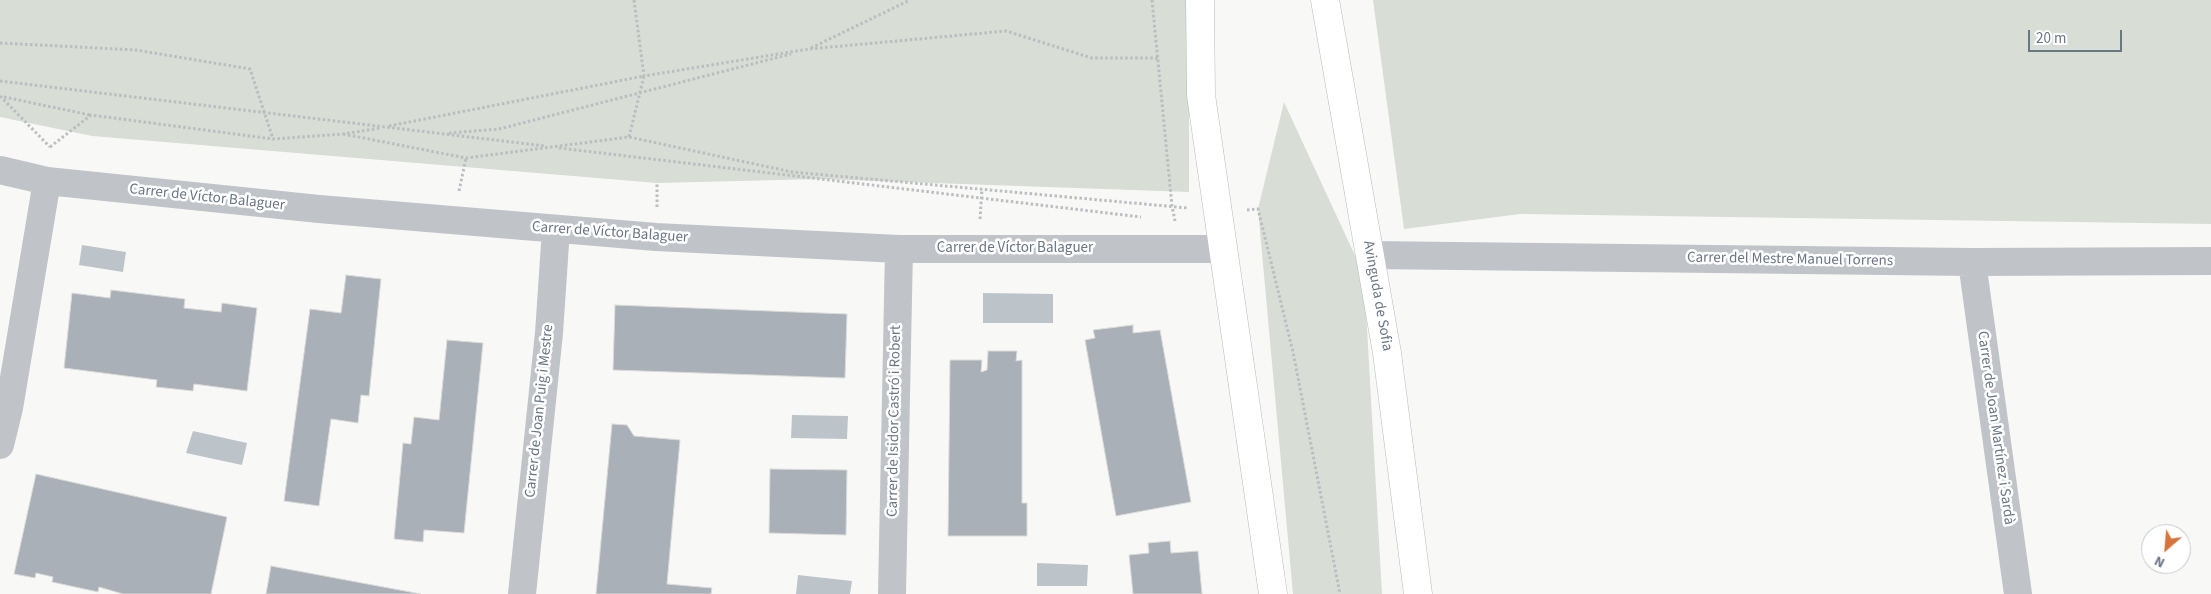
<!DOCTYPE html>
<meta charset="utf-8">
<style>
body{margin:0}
#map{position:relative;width:2211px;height:594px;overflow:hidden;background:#f8f9f7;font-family:"Source Sans 3",sans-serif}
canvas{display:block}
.north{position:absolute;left:2141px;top:524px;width:50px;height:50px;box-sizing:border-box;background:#fff;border:1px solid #c3c8ce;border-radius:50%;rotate:207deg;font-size:14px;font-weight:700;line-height:20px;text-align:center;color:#6a7585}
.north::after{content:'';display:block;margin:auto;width:18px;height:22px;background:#d5753b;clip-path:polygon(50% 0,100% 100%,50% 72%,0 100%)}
.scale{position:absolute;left:2028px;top:30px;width:94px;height:22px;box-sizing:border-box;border:2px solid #6a7585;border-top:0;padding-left:6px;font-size:15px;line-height:18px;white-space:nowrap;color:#6a7585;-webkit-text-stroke:4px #fff;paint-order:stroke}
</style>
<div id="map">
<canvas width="2211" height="594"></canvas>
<div class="north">N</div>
<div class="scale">20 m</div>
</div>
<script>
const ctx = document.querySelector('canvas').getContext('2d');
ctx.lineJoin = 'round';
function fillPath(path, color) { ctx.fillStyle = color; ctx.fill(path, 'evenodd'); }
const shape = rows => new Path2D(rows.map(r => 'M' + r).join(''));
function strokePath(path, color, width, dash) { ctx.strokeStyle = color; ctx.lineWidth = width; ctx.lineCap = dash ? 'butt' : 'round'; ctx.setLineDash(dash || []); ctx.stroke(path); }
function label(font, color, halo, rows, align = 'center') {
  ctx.font = font + ' "Source Sans 3",sans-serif'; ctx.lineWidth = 5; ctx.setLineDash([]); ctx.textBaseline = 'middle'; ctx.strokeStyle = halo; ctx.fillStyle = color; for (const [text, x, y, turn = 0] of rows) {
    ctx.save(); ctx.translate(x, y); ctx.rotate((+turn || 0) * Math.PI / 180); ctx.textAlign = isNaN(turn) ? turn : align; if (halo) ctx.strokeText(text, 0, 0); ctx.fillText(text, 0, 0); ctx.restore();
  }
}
fillPath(shape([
 [0,0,1189,0,1189,192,820,179,657,183,92,136,0,117],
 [1373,0,2211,0,2211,224,1520,214,1404,229],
 [1284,102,1364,275,1382,594,1293,594,1258,209]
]), '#d8ddd6');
fillPath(shape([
 [82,245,126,252,123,272,79,265],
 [983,293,1053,294,1053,323,983,323],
 [792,415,848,416,847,439,791,438],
 [193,431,247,443,242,465,186,453],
 [1037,563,1088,565,1087,586,1037,586],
 [798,575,852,581,850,594,796,594]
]), '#bcc4ca');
const building = shape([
 [346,275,381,279,369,396,361,395,358,423,331,419,319,506,284,501,310,309,341,313,346,275],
 [111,290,185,299,184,308,221,312,222,303,257,308,247,391,194,384,193,391,156,387,157,380,64,368,72,293,110,298,111,290],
 [615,305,847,314,845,378,613,370,615,305],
 [1133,325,1133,333,1160,330,1191,502,1116,516,1085,340,1095,338,1093,330,1133,325],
 [447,340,483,343,464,533,424,530,423,542,394,539,403,443,411,444,414,417,439,420,447,340],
 [988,351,1017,351,1016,361,1022,360,1022,503,1027,503,1027,536,948,536,950,360,982,360,981,372,987,370,988,351],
 [612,424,627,425,634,436,680,440,667,584,712,588,711,594,596,594,612,424],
 [770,469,847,470,846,535,769,533,770,469],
 [36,474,227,517,211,594,123,594,99,587,98,592,52,582,53,577,36,573,35,578,14,574,36,474],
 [1170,541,1171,553,1198,551,1202,594,1133,594,1129,555,1149,553,1148,543,1170,541],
 [271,566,421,594,266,594,271,566]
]);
fillPath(building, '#aab0b7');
strokePath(building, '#dadbd9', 1);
const secondary = shape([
 [1200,0,1201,95,1273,594],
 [1325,0,1387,353,1418,594]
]);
strokePath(secondary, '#b5b9be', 29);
strokePath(shape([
 [634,0,644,76,809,49,1006,31,1092,58,1158,58],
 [1152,0,1172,206,1175,221],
 [0,43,136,50,250,69,273,139],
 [811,48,910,0],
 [0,81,545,146],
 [0,96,50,147],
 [4,97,90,115],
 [389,126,644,76,629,137],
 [449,133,499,129,791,54],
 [343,134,466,158,629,137,792,172,1188,208],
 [50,147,91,115,273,139,343,134,381,128],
 [559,148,1141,217],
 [459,191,466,158],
 [657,207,657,183],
 [1247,210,1258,209,1293,352,1340,594],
 [980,219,982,189]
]), '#bbbdc0', 3, [2.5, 2.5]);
strokePath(shape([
 [0,170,47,181,319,209,656,237,899,249,1223,249],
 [1370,255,1972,262,2211,261],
 [1972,262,2018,594],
 [0,445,9,408,47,181],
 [522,594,549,333,556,229],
 [892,594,899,249]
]), '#c0c3c8', 28);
strokePath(secondary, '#fff', 28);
label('15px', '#6a7585', '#fff', [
 ["Carrer de Víctor Balaguer",207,198,6],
 ["Carrer de Víctor Balaguer",610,233,4],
 ["Carrer de Víctor Balaguer",1015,249],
 ["Carrer del Mestre Manuel Torrens",1790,260,1],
 ["Avinguda de Sofia",1377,296,80],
 ["Carrer de Joan Puig i Mestre",540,411,-84],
 ["Carrer de Isidor Castró i Robert",895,421,-89],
 ["Carrer de Joan Martínez i Sardà",1995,428,82]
]);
</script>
